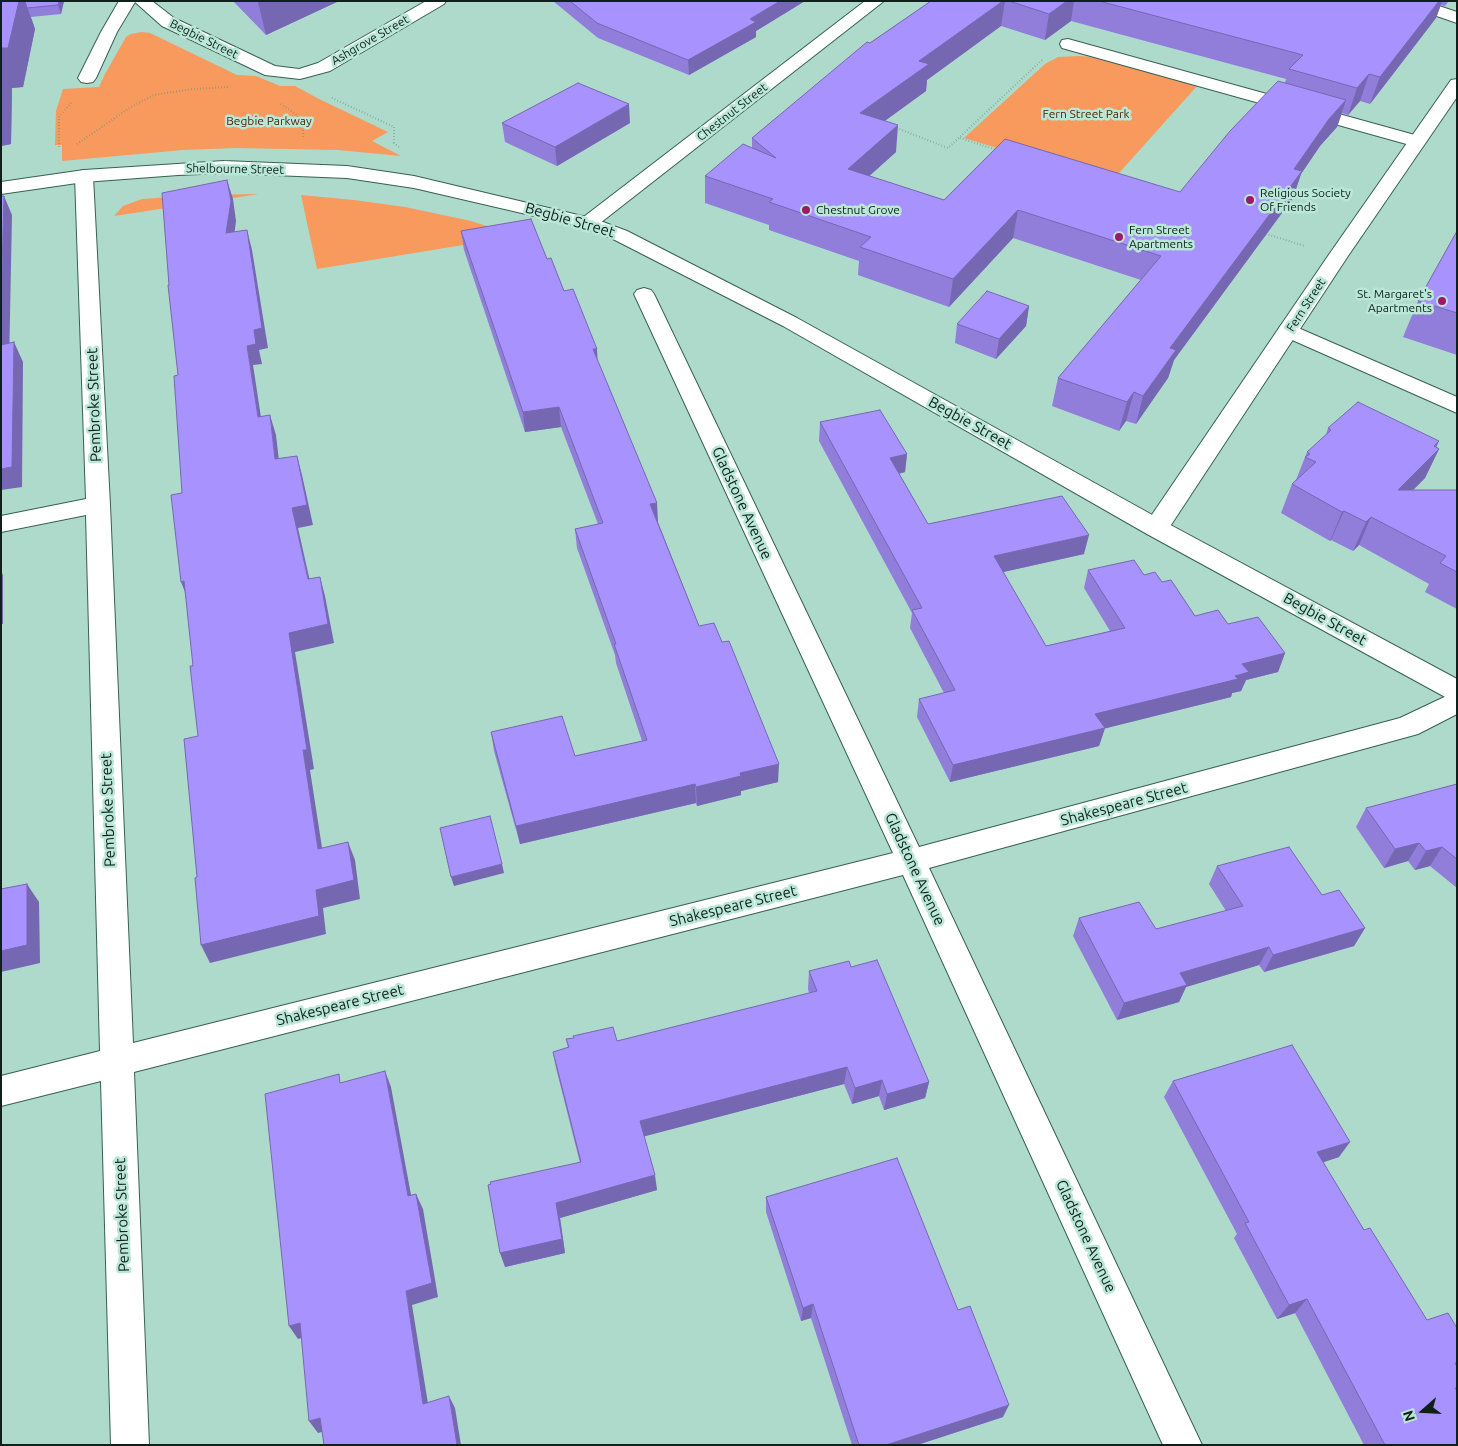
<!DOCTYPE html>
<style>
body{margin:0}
#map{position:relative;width:1458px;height:1446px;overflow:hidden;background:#addaca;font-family:Ubuntu,sans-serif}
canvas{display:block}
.frame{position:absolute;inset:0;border:2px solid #0f201b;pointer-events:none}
.north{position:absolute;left:1398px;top:1386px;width:50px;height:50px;-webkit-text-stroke:4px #bae7d7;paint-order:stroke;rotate:251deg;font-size:14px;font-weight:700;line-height:20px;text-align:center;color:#0f201b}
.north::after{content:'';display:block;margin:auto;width:18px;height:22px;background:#0f201b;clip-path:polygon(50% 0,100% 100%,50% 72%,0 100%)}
</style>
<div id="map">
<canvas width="1458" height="1446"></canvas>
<div class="frame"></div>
<div class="north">N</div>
</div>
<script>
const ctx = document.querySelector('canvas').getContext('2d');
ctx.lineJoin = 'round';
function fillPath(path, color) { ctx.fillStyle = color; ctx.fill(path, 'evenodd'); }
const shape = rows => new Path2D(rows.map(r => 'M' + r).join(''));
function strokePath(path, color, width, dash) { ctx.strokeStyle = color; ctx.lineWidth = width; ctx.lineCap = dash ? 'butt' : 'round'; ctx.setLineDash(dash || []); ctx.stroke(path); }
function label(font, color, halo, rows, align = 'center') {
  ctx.font = font + ' Ubuntu,sans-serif'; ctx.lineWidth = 5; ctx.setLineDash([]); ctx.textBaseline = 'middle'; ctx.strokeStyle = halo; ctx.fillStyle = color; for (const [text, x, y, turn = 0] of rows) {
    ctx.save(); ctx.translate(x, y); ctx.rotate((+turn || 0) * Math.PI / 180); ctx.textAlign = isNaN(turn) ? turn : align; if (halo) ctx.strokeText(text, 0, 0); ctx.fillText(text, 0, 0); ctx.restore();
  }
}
fillPath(shape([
 [142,32,150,33,237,75,256,76,280,86,295,86,319,99,388,132,372,141,401,156,338,150,236,148,183,150,62,161,62,145,55,145,56,111,63,89,99,87,105,74,126,37,131,34],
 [1079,56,1095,57,1198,85,1111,182,964,138,1045,64,1058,57],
 [259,194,114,216,123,206,142,199,200,195],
 [301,195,354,200,405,207,471,221,518,236,317,269]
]), '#f8995e');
const lane = shape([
 [1068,39,1422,137,1425,141,1422,145,1416,147,1410,145,1062,48,1060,44,1062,40,1068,39],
 [1289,324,1457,397,1457,413,1281,335,1278,330,1281,325,1289,324]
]);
const street = shape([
 [119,1,152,1,174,18,275,66,299,69,318,63,426,1,446,1,444,4,330,71,300,79,265,75,162,26,135,2,117,32,96,78,93,82,87,83,81,82,78,78,101,32,119,1],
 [865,1,884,1,595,227,588,229,581,227,578,223,581,219,865,1],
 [1457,79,1457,97,1348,256,1165,534,1156,536,1147,534,1144,528,1147,522,1328,256,1451,80,1457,79],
 [84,170,91,172,93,176,110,505,133,1043,893,853,634,294,637,290,644,288,651,290,654,294,919,847,1400,718,1457,691,1457,714,1418,734,929,868,1202,1445,1163,1445,903,875,134,1072,149,1445,111,1445,101,1081,1,1106,1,1076,100,1051,86,515,1,532,1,516,86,499,75,176,77,172,84,170]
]);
const secondary = shape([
 [1400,1,1424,1,1457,12,1457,23,1402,4,1400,1],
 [224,161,347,166,414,176,595,219,627,231,797,318,1165,522,1457,679,1457,701,1447,698,1147,534,783,326,613,239,582,227,414,188,347,178,224,173,178,175,84,182,1,194,1,182,84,170,224,161]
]);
strokePath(lane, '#376153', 2);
strokePath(street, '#376153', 2);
strokePath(secondary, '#376153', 2);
strokePath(shape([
 [332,98,394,127,394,143,399,147],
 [281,104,297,115,303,130,303,138],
 [894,127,948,148,1042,60],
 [960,138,997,150],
 [77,144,131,107,154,95,192,89,228,87],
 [59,147,59,117,71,103],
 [1263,233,1305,246]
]), '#6b8d81', 2, [0.5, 2.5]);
fillPath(lane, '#fff');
fillPath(street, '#fff');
fillPath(secondary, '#fff');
fillPath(shape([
 [1,1,64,1,61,14,31,17,35,29,23,87,12,88,11,144,1,146],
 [233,1,339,1,266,35],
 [553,1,805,1,756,31,756,37,689,75,598,38],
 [931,1,1449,1,1445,6,1441,5,1436,18,1370,104,1360,101,1348,115,1342,113,1337,127,1320,146,1301,174,1293,198,1174,360,1168,378,1136,424,1126,421,1119,431,1052,406,1058,378,1141,280,1013,238,949,307,858,275,859,261,769,230,769,225,705,203,705,176,752,148,752,138,870,43],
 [1071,21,1286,79,1285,83,1180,192,944,200,869,176,896,152,885,121,926,91,927,80,1001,26,1045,40],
 [502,123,630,123,557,166,505,142],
 [461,231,547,259,564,291,597,349,597,359,658,522,699,626,778,782,741,791,741,795,697,806,696,803,520,844,494,751,491,732,575,756,642,741,616,663,615,655,577,548,575,529,598,524,561,427,525,432,464,250],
 [1457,231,1457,355,1403,337,1418,301],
 [1029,306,1026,326,996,359,955,343,957,324],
 [820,422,907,454,905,472,899,474,928,524,1084,554,1003,572,1046,646,1110,631,1084,588,1088,570,1144,575,1162,582,1195,616,1228,624,1285,653,1278,672,1246,680,1241,691,1232,693,1231,697,1105,728,1099,746,950,782,917,717,919,699,944,693,910,628,912,613,819,441],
 [1328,428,1437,447,1439,449,1425,478,1413,490,1457,490,1457,609,1425,592,1429,584,1359,545,1353,551,1331,540,1330,541,1281,513,1292,484,1296,480,1307,452,1326,435],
 [1457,784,1457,888,1430,866,1415,870,1408,861,1384,868,1356,827,1366,808],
 [1217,866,1322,895,1365,928,1354,946,1264,972,1259,965,1186,987,1179,1002,1117,1020,1073,936,1079,918,1156,929,1226,911,1209,884],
 [851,967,929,1082,925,1098,884,1110,879,1096,852,1104,844,1084,644,1136,657,1190,560,1218,565,1253,505,1267,580,1163,556,1068,553,1052,568,1048,566,1039,617,1041,809,993,808,989,809,971],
 [1173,1081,1339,1157,1323,1162,1457,1445,1364,1445,1295,1313,1277,1319,1234,1238,1237,1234,1164,1097],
 [766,1197,958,1310,1003,1417,917,1445,852,1445,811,1318,801,1321,766,1212]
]), '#907eda');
fillPath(shape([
 [19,1,25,1,35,29,23,87,12,88,11,144,1,146,1,48],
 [59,1,64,1,61,14,58,5],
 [260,1,339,1,266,35,258,2],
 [780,1,805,1,756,31,756,37,689,75,688,60,750,19],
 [1003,1,1005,1,1001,26,927,80,926,91,858,140,860,113,919,61],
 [1067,1,1074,1,1071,21,1045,40,1049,14],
 [1439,1,1442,1,1436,18,1370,104,1380,77],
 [1369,74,1360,101,1348,115,1357,88],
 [1346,100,1337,127,1320,146,1301,174,1293,198,1174,360,1168,378,1136,424,1143,396,1170,348,1329,119],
 [629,104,630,123,557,166,555,147],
 [898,125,896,152,846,197,848,169],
 [227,180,233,199,236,221,232,253,226,233],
 [4,196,12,215,9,365,1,348,1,304],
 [1018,210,1013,238,949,307,953,279],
 [247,230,252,250,268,348,259,350,262,364,253,365,264,437,258,417,247,346,254,330],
 [1029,306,1026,326,996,359,999,339],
 [14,342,23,362,22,487,1,490,1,469],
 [593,349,597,349,598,368],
 [1134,392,1126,421,1119,431,1127,402],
 [559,407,561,427,525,432,523,412],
 [270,415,276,435,281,479,275,459],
 [1439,441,1433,455,1439,449,1425,478,1384,519,1398,490],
 [907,454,905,472,888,476,890,458],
 [297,456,302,475,313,525,298,528,314,599,308,579,292,508],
 [657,503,658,522,651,524,650,504],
 [1344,511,1331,540,1330,541,1342,512],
 [1371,517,1359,545,1353,551,1366,522],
 [1089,535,1084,554,990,575,994,556],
 [1,571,3,575,3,624,1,624],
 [320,577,325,596,334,643,295,652,314,769,310,770,325,867,318,849,303,750,289,633],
 [184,581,189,602,181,582],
 [1285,653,1278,672,1246,680,1241,691,1232,693,1231,697,1099,730,1105,728,1099,746,950,782,953,765,1095,714,1242,664],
 [779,764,778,782,741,791,741,795,697,806,696,787,740,773],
 [695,784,696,803,520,844,516,826],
 [348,842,355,860,360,899,323,908,326,934,210,963,201,945],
 [1419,843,1408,861,1384,868,1395,849],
 [1442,847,1430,866,1415,870,1426,851],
 [502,864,504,873,454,886,451,877],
 [27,884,39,902,40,963,1,972,1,951],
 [1365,928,1354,946,1264,972,1273,955],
 [1269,947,1259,965,1186,987,1179,1002,1117,1020,1124,1003,1180,973],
 [847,1067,844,1084,642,1137,640,1121],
 [385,1071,391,1087,414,1211,408,1196],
 [882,1080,879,1096,852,1104,855,1088],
 [929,1082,925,1098,884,1110,887,1094],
 [1350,1142,1339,1157,1306,1168,1317,1152],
 [655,1175,657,1190,560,1218,565,1253,505,1267,500,1253,556,1203],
 [416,1194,423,1209,438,1297,412,1305,430,1416,423,1404,406,1291],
 [1307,1299,1295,1313,1277,1319,1289,1305],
 [813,1304,811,1318,801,1321,803,1308],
 [300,1323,308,1336,298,1339,289,1326],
 [449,1396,455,1408,461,1445,457,1445],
 [1009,1405,1003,1417,917,1445,886,1445],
 [320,1418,329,1430,318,1433,309,1421]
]), '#7667b2');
const building = shape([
 [1,1,19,1,8,48,1,48,1,1],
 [25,1,59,1,58,5,27,8,25,1],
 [570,1,780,1,750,19,756,22,688,60,597,23,570,1],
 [931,1,1003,1,919,61,929,64,860,113,898,125,848,169,944,200,1005,139,1180,192,1230,131,1278,81,1346,100,1329,119,1294,169,1302,171,1170,348,1176,350,1143,396,1134,392,1127,402,1058,378,1161,256,1018,210,953,279,860,247,871,237,769,202,773,199,705,176,743,144,776,158,752,138,867,42,870,43,931,1],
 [1009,1,1067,1,1049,14,1009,1],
 [1099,1,1439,1,1380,77,1369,74,1357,88,1289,69,1303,55,1099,1],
 [578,83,629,104,555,147,502,123,578,83],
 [227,180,231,201,226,233,247,230,262,328,254,330,256,344,247,346,258,417,270,415,275,459,297,456,307,505,292,508,308,579,320,577,328,624,289,633,307,750,303,750,318,849,348,842,354,880,316,890,319,916,201,945,195,878,197,877,184,739,198,736,190,666,193,666,184,581,181,582,171,495,182,493,174,376,178,375,168,285,169,285,162,193,227,180],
 [1,196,4,196,1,304,1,196],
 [531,219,547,259,551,258,564,291,573,289,597,349,593,349,657,503,650,504,699,626,714,623,722,642,729,641,779,764,740,773,741,776,696,787,695,784,516,826,491,732,562,716,575,756,647,740,614,644,616,644,575,529,603,523,559,407,523,412,461,231,531,219],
 [1457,231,1457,313,1418,301,1457,231],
 [987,291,1029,306,999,339,957,324,987,291],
 [14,342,12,467,1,469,1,345,14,342],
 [1358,402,1439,441,1434,446,1439,449,1398,490,1457,490,1457,572,1440,563,1446,556,1371,517,1366,522,1344,511,1342,512,1292,484,1316,462,1305,457,1310,454,1307,452,1331,430,1328,428,1358,402],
 [880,410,907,454,890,458,928,524,1062,496,1089,535,994,556,1046,646,1125,628,1088,570,1134,560,1144,575,1155,572,1162,582,1171,580,1195,616,1218,610,1228,624,1258,617,1285,653,1242,664,1249,672,1235,676,1238,679,1095,714,1105,728,953,765,919,699,955,690,912,610,922,608,820,422,880,410],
 [1457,784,1457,859,1442,847,1426,851,1419,843,1395,849,1366,808,1457,784],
 [490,816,502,864,451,877,440,828,490,816],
 [1289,847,1322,895,1339,890,1365,928,1273,955,1269,947,1180,973,1187,985,1124,1003,1079,918,1139,902,1156,929,1243,906,1217,866,1289,847],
 [27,884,27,945,1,951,1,889,27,884],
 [877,960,929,1082,887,1094,882,1080,855,1088,847,1067,640,1121,655,1175,556,1203,562,1239,500,1253,488,1185,491,1184,490,1182,581,1162,553,1052,569,1047,566,1039,574,1038,573,1036,613,1027,617,1041,817,991,809,971,849,961,851,967,877,960],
 [1292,1045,1350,1142,1317,1152,1364,1230,1370,1228,1427,1320,1448,1313,1457,1328,1457,1363,1455,1363,1457,1367,1457,1388,1455,1388,1457,1391,1457,1445,1385,1445,1307,1299,1289,1305,1245,1223,1249,1222,1173,1081,1292,1045],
 [385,1071,408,1196,416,1194,432,1283,406,1291,423,1404,449,1396,457,1445,324,1445,320,1418,309,1421,300,1323,289,1326,265,1094,339,1074,340,1083,385,1071],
 [897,1158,958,1310,970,1306,1009,1405,886,1445,859,1445,813,1304,803,1308,766,1197,897,1158]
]);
fillPath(building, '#a893fe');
strokePath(building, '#7667b2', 1);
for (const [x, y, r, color] of [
 [1250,200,5,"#9e1867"],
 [806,210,5,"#9e1867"],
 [1119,237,5,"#9e1867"],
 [1442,301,5,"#9e1867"]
]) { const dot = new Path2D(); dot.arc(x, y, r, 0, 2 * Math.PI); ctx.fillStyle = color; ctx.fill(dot); strokePath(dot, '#bae7d7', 2); }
label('12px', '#0f201b', '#bae7d7', [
 ["Begbie Street",204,39,26],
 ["Ashgrove Street",370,40,-30],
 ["Chestnut Street",732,112,-38],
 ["Shelbourne Street",235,169,1],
 ["Fern Street",1306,305,-57]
]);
label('12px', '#4e2508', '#bae7d7', [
 ["Fern Street Park",1086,114],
 ["Begbie Parkway",269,121]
]);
label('12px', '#0f201b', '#bae7d7', [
 ["Religious Society",1260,193],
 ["Of Friends",1260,207],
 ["Chestnut Grove",816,210],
 ["Fern Street",1129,230],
 ["Apartments",1129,244],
 ["St. Margaret's",1432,294,"right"],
 ["Apartments",1432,308,"right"]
], 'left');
label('15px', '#0f201b', '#bae7d7', [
 ["Begbie Street",570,220,16],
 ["Pembroke Street",94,405,-92],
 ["Begbie Street",970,423,29],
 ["Gladstone Avenue",742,503,65],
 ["Begbie Street",1325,619,29],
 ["Shakespeare Street",1124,804,-15],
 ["Pembroke Street",108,810,-92],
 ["Gladstone Avenue",915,869,65],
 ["Shakespeare Street",733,906,-14],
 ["Shakespeare Street",340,1005,-14],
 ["Pembroke Street",122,1215,-92],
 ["Gladstone Avenue",1086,1236,65]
]);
</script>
